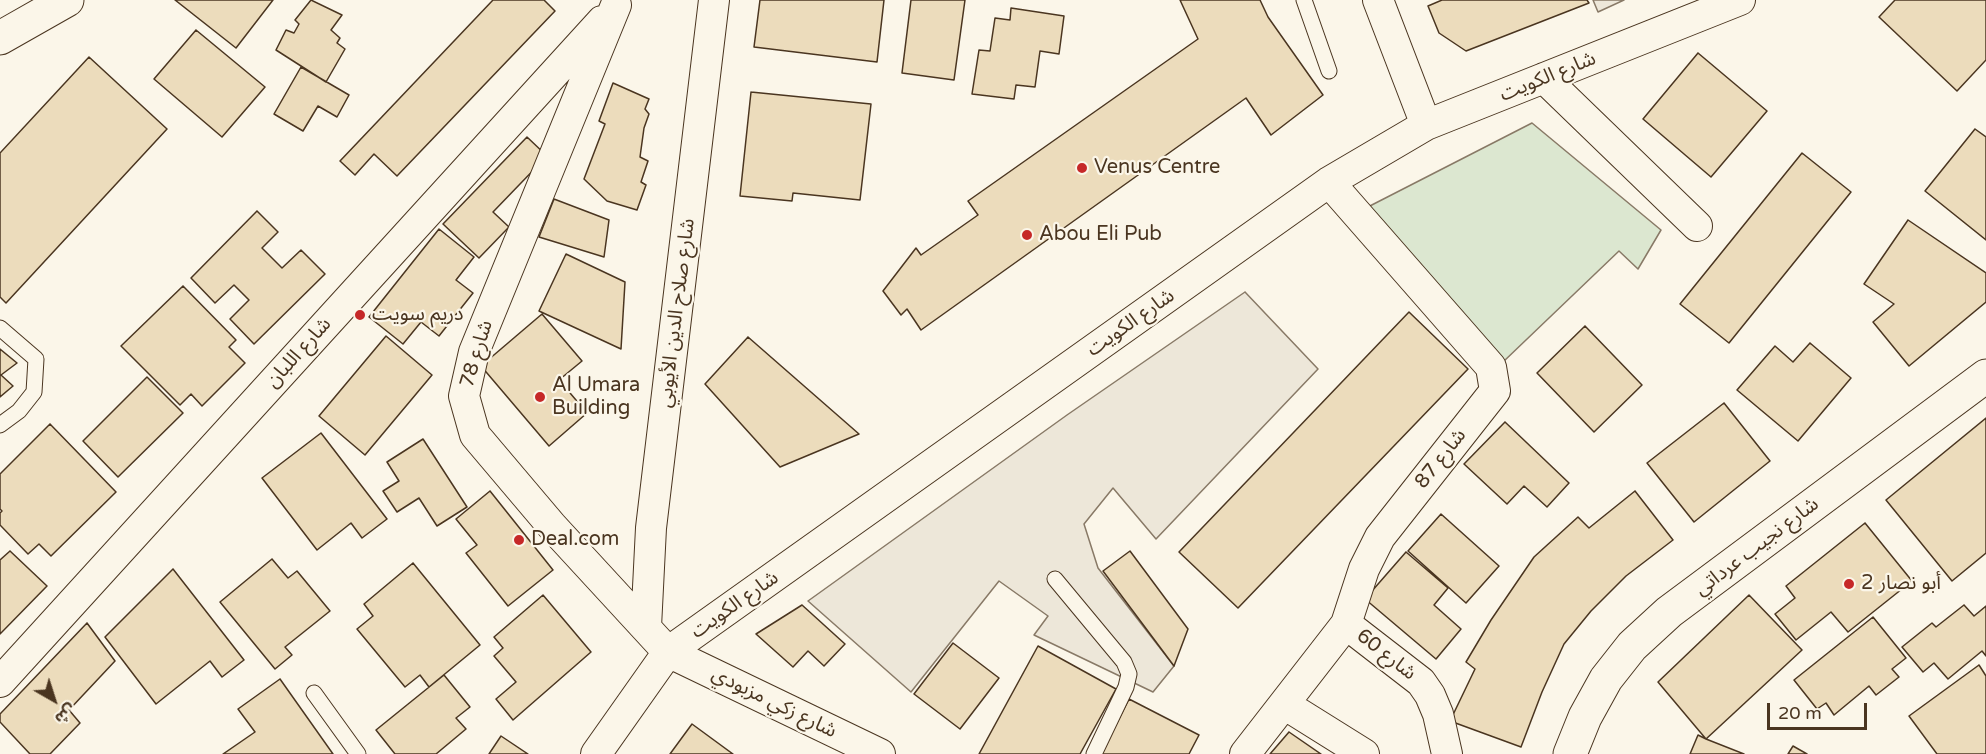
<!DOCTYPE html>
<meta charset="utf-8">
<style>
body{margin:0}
#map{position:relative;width:1986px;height:754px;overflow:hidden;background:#fbf6e9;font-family:"Varela Round","Noto Sans Arabic",sans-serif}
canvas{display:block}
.north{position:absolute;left:24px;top:670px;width:60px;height:60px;-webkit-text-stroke:4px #fbf6e9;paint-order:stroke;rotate:141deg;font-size:16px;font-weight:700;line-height:24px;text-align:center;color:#4a3520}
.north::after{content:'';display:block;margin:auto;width:21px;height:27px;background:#4a3520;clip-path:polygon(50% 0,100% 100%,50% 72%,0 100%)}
.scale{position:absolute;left:1767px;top:703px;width:100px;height:27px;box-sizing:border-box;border:3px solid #4a3520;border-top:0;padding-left:8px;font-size:18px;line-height:21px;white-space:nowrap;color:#4a3520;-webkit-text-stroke:4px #fbf6e9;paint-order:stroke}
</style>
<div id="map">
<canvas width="1986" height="754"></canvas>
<div class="north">ش</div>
<div class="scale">20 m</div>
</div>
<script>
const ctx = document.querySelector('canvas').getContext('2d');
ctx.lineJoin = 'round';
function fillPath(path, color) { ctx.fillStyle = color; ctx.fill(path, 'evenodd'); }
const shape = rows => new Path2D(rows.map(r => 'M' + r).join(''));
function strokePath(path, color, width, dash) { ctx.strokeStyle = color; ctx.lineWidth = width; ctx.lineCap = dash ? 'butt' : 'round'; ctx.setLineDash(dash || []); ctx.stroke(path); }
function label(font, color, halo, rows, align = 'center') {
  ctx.font = font + ' "Varela Round","Noto Sans Arabic",sans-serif'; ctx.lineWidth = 4.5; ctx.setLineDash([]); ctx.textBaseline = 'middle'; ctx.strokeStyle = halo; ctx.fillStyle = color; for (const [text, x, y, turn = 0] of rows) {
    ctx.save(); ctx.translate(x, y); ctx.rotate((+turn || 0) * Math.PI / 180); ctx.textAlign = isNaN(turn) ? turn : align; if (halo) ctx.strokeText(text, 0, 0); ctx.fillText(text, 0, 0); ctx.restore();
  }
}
const green = shape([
 [1532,123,1661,230,1638,269,1619,251,1503,362,1362,210,1532,123]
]);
fillPath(green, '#dce7d0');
strokePath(green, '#887966', 1.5);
const parking = shape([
 [1593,0,1624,0,1598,12,1593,0],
 [1245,292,1318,369,1156,539,1113,488,1084,524,1098,568,1174,666,1153,692,1034,635,1048,616,999,581,911,692,808,601,1067,415,1245,292]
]);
fillPath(parking, '#ede7d9');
strokePath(parking, '#887966', 1.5);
const building = shape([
 [175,0,273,0,236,48,175,0],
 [311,0,342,15,331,30,340,38,337,43,345,49,326,82,276,50,286,30,294,33,299,24,295,20,311,0],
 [493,0,544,0,555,11,397,176,374,154,355,175,340,161,493,0],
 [760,0,884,0,877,62,754,47,760,0],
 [911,0,965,0,954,80,902,73,911,0],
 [1180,0,1260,0,1268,17,1323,95,1271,135,1246,98,921,330,907,309,901,315,883,291,916,248,921,255,978,215,968,201,1198,39,1180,0],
 [1442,0,1587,0,1589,3,1466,51,1439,33,1428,6,1442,0],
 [1895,0,1986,0,1986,60,1957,91,1879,17,1895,0],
 [1011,8,1064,16,1059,54,1040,51,1035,87,1016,85,1014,99,972,94,979,50,990,51,995,18,1010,20,1011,8],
 [196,30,265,87,222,137,154,79,196,30],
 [1698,53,1767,111,1711,177,1643,119,1698,53],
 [89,57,167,129,6,303,0,297,0,153,89,57],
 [301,67,349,95,337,117,318,106,303,131,274,114,301,67],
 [613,83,649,99,645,109,649,114,644,128,640,157,648,161,641,182,646,185,637,210,607,201,584,179,605,124,599,121,613,83],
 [751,92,871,104,860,200,793,193,792,201,740,196,751,92],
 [1975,129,1986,137,1986,240,1925,191,1975,129],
 [527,137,547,156,493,212,509,227,479,258,443,224,527,137],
 [1802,153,1851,192,1729,343,1680,304,1802,153],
 [554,199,609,220,604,257,539,237,554,199],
 [257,211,278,232,262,248,282,268,301,250,325,274,254,344,230,319,249,300,234,285,215,303,191,278,257,211],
 [1908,220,1986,273,1986,302,1909,366,1873,322,1894,304,1864,284,1908,220],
 [439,229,474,257,456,280,473,293,439,336,421,322,403,344,369,317,439,229],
 [566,254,625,282,621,349,539,311,566,254],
 [183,286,236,340,229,347,245,363,202,406,191,394,180,405,121,346,183,286],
 [1409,312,1468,369,1238,608,1179,552,1409,312],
 [542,314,582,361,559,380,587,413,549,446,481,366,542,314],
 [1585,326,1642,385,1594,432,1537,373,1585,326],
 [386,336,432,375,365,455,319,416,386,336],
 [748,337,859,434,780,467,705,384,748,337],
 [1810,343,1851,378,1798,441,1737,390,1775,346,1793,362,1810,343],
 [0,349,17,363,1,375,13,386,0,397,0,349],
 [147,377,183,413,118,477,83,441,147,377],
 [1724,403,1770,461,1694,522,1647,463,1724,403],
 [1986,418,1986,553,1952,581,1886,500,1986,418],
 [1505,422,1569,483,1547,507,1524,486,1507,504,1464,464,1505,422],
 [50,424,116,492,51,556,39,544,28,554,0,525,0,513,2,511,0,509,0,474,50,424],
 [321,433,387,519,362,538,351,523,317,550,262,478,321,433],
 [423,439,467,507,437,526,419,498,397,512,383,491,399,481,387,462,423,439],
 [490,491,553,570,508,606,466,553,477,545,456,519,490,491],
 [1635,491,1673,540,1626,576,1591,611,1564,644,1542,692,1521,747,1450,721,1475,669,1466,662,1491,620,1534,557,1578,517,1589,528,1635,491],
 [1441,514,1499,566,1466,603,1408,551,1441,514],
 [1865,523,1912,581,1848,632,1831,612,1796,640,1775,614,1795,598,1786,586,1865,523],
 [10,551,47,586,0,634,0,560,10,551],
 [1130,551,1188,629,1174,666,1103,571,1130,551],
 [1406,552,1448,588,1434,605,1461,629,1436,659,1365,599,1406,552],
 [272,559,288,578,297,571,330,611,285,647,292,655,275,669,220,602,272,559],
 [413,563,480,645,429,687,420,675,405,687,357,629,373,616,364,604,413,563],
 [173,569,244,660,222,677,210,661,156,704,105,637,173,569],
 [543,595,591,652,513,720,496,699,516,682,494,656,503,648,494,637,543,595],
 [1749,595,1802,650,1706,739,1658,682,1749,595],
 [802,605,845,644,824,666,808,651,793,667,756,634,802,605],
 [1964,605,1974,616,1986,606,1986,656,1982,651,1948,679,1934,663,1923,672,1902,647,1932,623,1936,627,1964,605],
 [1873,617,1906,658,1892,669,1899,677,1876,695,1869,686,1834,715,1826,703,1817,709,1794,680,1873,617],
 [87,623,115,661,69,710,80,723,50,754,30,754,0,722,0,714,87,623],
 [953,643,999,678,960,729,914,694,953,643],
 [1038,646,1116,689,1080,754,979,754,1038,646],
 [1979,665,1986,676,1986,754,1937,754,1909,716,1979,665],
 [444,675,470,707,456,718,466,729,436,754,395,754,376,730,444,675],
 [280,679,333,754,223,754,255,732,238,709,280,679],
 [1129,699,1199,735,1189,754,1101,754,1129,699],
 [692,724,733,754,670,754,692,724],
 [1289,732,1321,754,1270,754,1289,732],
 [1698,735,1706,739,1744,754,1690,754,1698,735],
 [501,736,528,754,489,754,501,736],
 [1793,746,1807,754,1788,754,1793,746]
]);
fillPath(building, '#ecdcbc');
strokePath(building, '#4a3520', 1.5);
const lane = shape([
 [1304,0,1329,71],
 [0,328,36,359,34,392,19,411,0,425],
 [1055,579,1124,662,1129,674,1126,687,1094,754],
 [314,693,358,754]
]);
const street = shape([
 [1378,0,1426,125],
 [616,5,474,352,464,396,475,435,552,526,668,652,880,754],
 [1544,78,1697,226],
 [1346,624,1421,682,1430,695,1438,714,1447,754],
 [646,627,651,528,714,0],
 [0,682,602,21],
 [1284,704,1364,754],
 [596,754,668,652,1329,182,1426,125,1740,0],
 [1245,754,1346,624,1364,569,1380,537,1495,391,1491,367,1329,182]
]);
const secondary = shape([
 [0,38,67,0],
 [1570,754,1585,717,1606,679,1632,646,1669,612,1986,376]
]);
strokePath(lane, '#4a3520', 17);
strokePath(street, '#4a3520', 32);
strokePath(secondary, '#4a3520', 35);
strokePath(lane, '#fbf6e9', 15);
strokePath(street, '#fbf6e9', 30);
strokePath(secondary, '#fbf6e9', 33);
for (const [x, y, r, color] of [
 [1082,168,6,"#c62828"],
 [1027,235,6,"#c62828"],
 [360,315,6,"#c62828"],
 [540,397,6,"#c62828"],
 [519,540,6,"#c62828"],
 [1849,584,6,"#c62828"]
]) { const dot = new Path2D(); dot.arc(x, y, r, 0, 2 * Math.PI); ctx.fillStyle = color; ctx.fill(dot); strokePath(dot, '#fbf6e9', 2); }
label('20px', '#4a3520', '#fbf6e9', [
 ["شارع الكويت",1548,77,-22],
 ["شارع صلاح الدين الأيوبي",677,313,-83],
 ["شارع الكويت",1131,323,-35],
 ["شارع اللبان",299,353,-48],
 ["شارع 78",477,354,-73],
 ["شارع 87",1441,459,-52],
 ["شارع نجيب عرداتي",1757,547,-37],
 ["شارع الكويت",735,605,-35],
 ["شارع 60",1386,655,38],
 ["شارع زكي مزبودي",774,703,26]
]);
label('20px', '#4a3520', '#fbf6e9', [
 ["Venus Centre",1094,168],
 ["Abou Eli Pub",1039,235],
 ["دريم سويت",372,315],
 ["Al Umara",552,386],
 ["Building",552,409],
 ["Deal.com",531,540],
 ["أبو نصار 2",1861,584]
], 'left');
</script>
